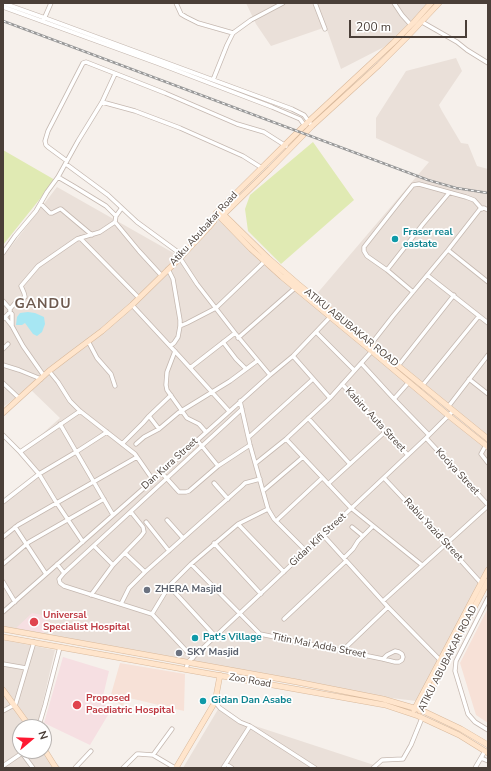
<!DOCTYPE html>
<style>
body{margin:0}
#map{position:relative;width:491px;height:771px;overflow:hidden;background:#f6f0eb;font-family:"Nunito Sans",sans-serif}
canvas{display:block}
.frame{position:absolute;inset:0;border:4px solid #4a3f38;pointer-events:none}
.north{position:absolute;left:12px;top:719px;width:40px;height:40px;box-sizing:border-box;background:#fff;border:1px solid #b7b2af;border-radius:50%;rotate:71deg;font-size:11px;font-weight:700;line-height:16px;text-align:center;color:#4a3f38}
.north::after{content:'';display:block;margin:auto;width:14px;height:18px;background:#fe1932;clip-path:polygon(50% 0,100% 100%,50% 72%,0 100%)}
.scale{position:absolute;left:349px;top:20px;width:118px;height:18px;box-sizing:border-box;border:2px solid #4a3f38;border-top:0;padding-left:5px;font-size:12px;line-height:14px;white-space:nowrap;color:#4a3f38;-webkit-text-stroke:3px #fff;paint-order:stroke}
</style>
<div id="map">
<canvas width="491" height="771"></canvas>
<div class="frame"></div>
<div class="north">N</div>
<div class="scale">200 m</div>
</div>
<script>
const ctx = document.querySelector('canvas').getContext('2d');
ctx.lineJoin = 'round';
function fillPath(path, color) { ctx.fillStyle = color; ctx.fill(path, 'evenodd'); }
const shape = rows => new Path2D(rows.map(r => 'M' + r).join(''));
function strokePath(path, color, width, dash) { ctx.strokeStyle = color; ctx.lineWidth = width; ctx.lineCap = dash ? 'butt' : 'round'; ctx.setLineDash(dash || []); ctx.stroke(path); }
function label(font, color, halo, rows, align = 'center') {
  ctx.font = font + ' "Nunito Sans",sans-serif'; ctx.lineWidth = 3.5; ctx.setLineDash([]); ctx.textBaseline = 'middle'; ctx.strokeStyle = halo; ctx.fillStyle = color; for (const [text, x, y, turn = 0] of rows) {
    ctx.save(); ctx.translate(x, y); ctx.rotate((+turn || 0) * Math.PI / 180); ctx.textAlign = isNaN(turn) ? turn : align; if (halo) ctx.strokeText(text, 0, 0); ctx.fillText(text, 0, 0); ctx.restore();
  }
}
fillPath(shape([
 [246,3,433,3,421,21,382,48,341,69,326,27,271,46,256,24],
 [456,58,462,71,439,105,442,111,461,143,468,144,477,166,488,169,488,194,486,210,488,215,488,585,419,698,416,701,326,690,3,630,3,501,38,473,23,451,60,418,29,388,3,407,3,257,57,187,177,255,224,212,268,258,315,296,429,162,376,138,376,118,406,71],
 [3,640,55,650,37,727,20,727,20,751,44,751,44,750,61,768,3,768],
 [220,706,240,721,377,766,392,768,183,768]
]), '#eae0d9');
fillPath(shape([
 [488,608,488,723,476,715,460,663],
 [120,663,185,674,184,711,125,697,123,706,110,698]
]), '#f7e1d7');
fillPath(shape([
 [32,613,47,616,44,633,16,628],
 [63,657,109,671,103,696,108,715,90,745,44,723]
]), '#f6dfe2');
fillPath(shape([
 [313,142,354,200,281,264,248,231,245,209,250,195],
 [3,150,55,180,3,245]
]), '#e0eab3');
fillPath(shape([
 [28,312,35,313,44,317,45,324,42,332,37,336,33,334,25,323,22,325,16,325,17,317,20,313]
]), '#a7e7f3');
const street = shape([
 [3,3,45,18,292,109,304,115,312,126],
 [176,3,181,14,186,17,198,23,233,33],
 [315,3,325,29],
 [394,3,402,15,411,25],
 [3,7,157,63,272,107,300,119,305,126],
 [44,19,51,3],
 [422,22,457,42,467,50,488,63],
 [213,80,227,45,233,33,251,20,283,3],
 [102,102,135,111,180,128,243,156,262,168],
 [67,161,48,147,46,145,45,141,48,131,83,63,86,62,165,93,237,124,264,132,286,146],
 [66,164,108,195,137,222,182,255],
 [58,177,75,187,106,206,116,216],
 [41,204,50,213,52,213,60,209,61,209,92,235],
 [115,222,139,251,161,275],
 [80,238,139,298],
 [448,250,488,282],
 [3,253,15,236,36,211,47,192,58,177,78,141,102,102,115,74],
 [180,258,197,284,235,333,270,375],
 [168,269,173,279,180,320,180,326,178,337,174,343,170,346],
 [387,270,423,224,449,193],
 [427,275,488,323],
 [413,292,387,270,367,256,364,251,364,247,397,205,413,185,419,184,466,197,474,200,482,209],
 [3,301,10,309],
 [132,305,182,359,229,411],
 [10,312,12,314,12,326],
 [5,317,12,326,23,346,44,376],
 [3,319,10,312,10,309,15,303,25,297,24,293,21,286,38,266,77,239,100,232,115,222,116,216,121,209],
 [180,326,187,323,216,308,264,262],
 [316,332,354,370],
 [238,338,295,288],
 [88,341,97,358,111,374,115,386],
 [223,342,236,359,246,369],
 [368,348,393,316,448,250,480,209,484,208,488,210],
 [3,349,8,344],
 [175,351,167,372,166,385,167,390,187,418,199,424,206,432],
 [293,356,330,398],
 [361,363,394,399,429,435],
 [3,365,19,370,41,379],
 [398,366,454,295],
 [190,368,235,333],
 [49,371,58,382,70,401,80,411,135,454,153,480],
 [469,379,488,394],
 [3,383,19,398],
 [342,384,385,432,408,455],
 [422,386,479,316],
 [394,399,409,382],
 [240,401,250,445,268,509,274,519,306,551],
 [448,407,488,355],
 [149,416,159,429],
 [308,418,350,464],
 [60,424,113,515],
 [3,435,20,452,39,474,56,502,83,542],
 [249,437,313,379],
 [426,438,488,505],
 [286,439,351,508,422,565],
 [197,440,218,466],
 [122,444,143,423,149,416,171,395],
 [136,444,144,437,159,429,178,413,230,381,257,361],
 [486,445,481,454,488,463],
 [20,452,80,411],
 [256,463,286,439,330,398,372,351],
 [161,472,179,492,186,492,189,491,218,466,250,445],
 [384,478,446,544,481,583],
 [214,483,228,499],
 [328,484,385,432],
 [263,491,303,457],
 [3,502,39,474,76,452,107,432],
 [167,520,183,538],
 [276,521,322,478],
 [146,522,169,551],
 [238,524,284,572],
 [15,527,46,574],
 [352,527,363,536],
 [323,535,388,607,440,660],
 [3,537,18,525,137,457],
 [214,543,261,594],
 [94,546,113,565],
 [125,553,145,572],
 [344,558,353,549,358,541,373,526],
 [3,564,29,542,104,499],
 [57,564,64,573,59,579,60,583,64,586,152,614,193,658],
 [191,564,260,634,383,659,395,662,399,662,402,660,403,657,402,654,399,652,395,651,387,655,383,659],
 [64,573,242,409],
 [3,582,15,602],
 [169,586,215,636],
 [91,595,113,565,141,536,144,532,143,527,131,512],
 [488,598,456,661,455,671,468,714,475,722,488,730],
 [383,601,488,506],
 [121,604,129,588,145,572,242,486,245,483,260,479],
 [3,612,153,480,270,375,293,356,332,315],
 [152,614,169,586,191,564,238,524,268,509],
 [284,619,346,561],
 [342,651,388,607],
 [3,664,26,668],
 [186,669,188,662,426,438,453,411],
 [215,702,220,708,240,722,250,726,315,768],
 [15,706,34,642],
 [3,711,14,705],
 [36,727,40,722,45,705,60,647],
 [22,753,33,768],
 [153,755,172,729],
 [481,758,488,761],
 [226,764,232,768],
 [3,766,25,751],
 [75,768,91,751],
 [123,768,137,754,139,754,153,755,175,768],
 [223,768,250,726],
 [373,768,382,760,403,759,411,745,422,718],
 [475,768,485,751]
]);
const secondary = shape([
 [219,210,268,258,298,284,488,439],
 [216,213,251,249,282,277,368,348,449,416,488,447],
 [223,215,270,169,312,126,379,65,406,38,439,3],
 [3,413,49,371,70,355,102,331,132,305,180,258,208,228,214,221,216,213,219,210,309,121,393,43,414,22,431,3],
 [3,629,297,682,383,699,421,710,461,729,488,745],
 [3,637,385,705,418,716,459,735,488,753],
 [3,690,30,727],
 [414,710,488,570],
 [420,711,488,581],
 [44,749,56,768],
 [176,768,215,702,220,675]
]);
strokePath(street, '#c5b8b0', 5);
strokePath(secondary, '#d9b99c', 6);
strokePath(street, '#fff', 3.5);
strokePath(secondary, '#ffe5cc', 5);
const rail = shape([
 [3,21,428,180,456,188,488,193]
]);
strokePath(rail, '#999', 2.5);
strokePath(rail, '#fff', 1, [3]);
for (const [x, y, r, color] of [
 [395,239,4,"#0f9aa8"],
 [147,590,4,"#6b7280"],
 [34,622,5,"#e0444e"],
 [195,638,4,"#0f9aa8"],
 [179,653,4,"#6b7280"],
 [203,701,4,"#0f9aa8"],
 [77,705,5,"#e0444e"]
]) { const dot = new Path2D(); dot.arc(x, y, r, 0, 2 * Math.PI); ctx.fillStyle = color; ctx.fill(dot); strokePath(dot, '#fff', 1.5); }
label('10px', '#4a3f38', '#fff', [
 ["Atiku Abubakar Road",204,229,-48],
 ["ATIKU ABUBAKAR ROAD",351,328,39],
 ["Kabiru Auta Street",375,420,47],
 ["Dan Kura Street",170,464,-42],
 ["Kociya Street",457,472,47],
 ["Rabiu Yazid Street",433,530,47],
 ["Gidan Kifi Street",318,540,-43],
 ["Titin Mai Adda Street",319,646,11],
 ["ATIKU ABUBAKAR ROAD",448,659,-63],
 ["Zoo Road",250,681,10]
]);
label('bold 10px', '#0d838f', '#fff', [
 ["Fraser real",403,233],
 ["eastate",403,245],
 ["Pat's Village",203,638],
 ["Gidan Dan Asabe",211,701]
], 'left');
label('bold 10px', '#5b616d', '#fff', [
 ["ZHERA Masjid",155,590],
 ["SKY Masjid",187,653]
], 'left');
label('bold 10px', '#be3a42', '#fff', [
 ["Universal",43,616],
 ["Specialist Hospital",43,628],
 ["Proposed",86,699],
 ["Paediatric Hospital",86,711]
], 'left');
ctx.letterSpacing = '1px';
label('bold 14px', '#6e5a4f', '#fff', [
 ["GANDU",43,305]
]);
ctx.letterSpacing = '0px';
</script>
